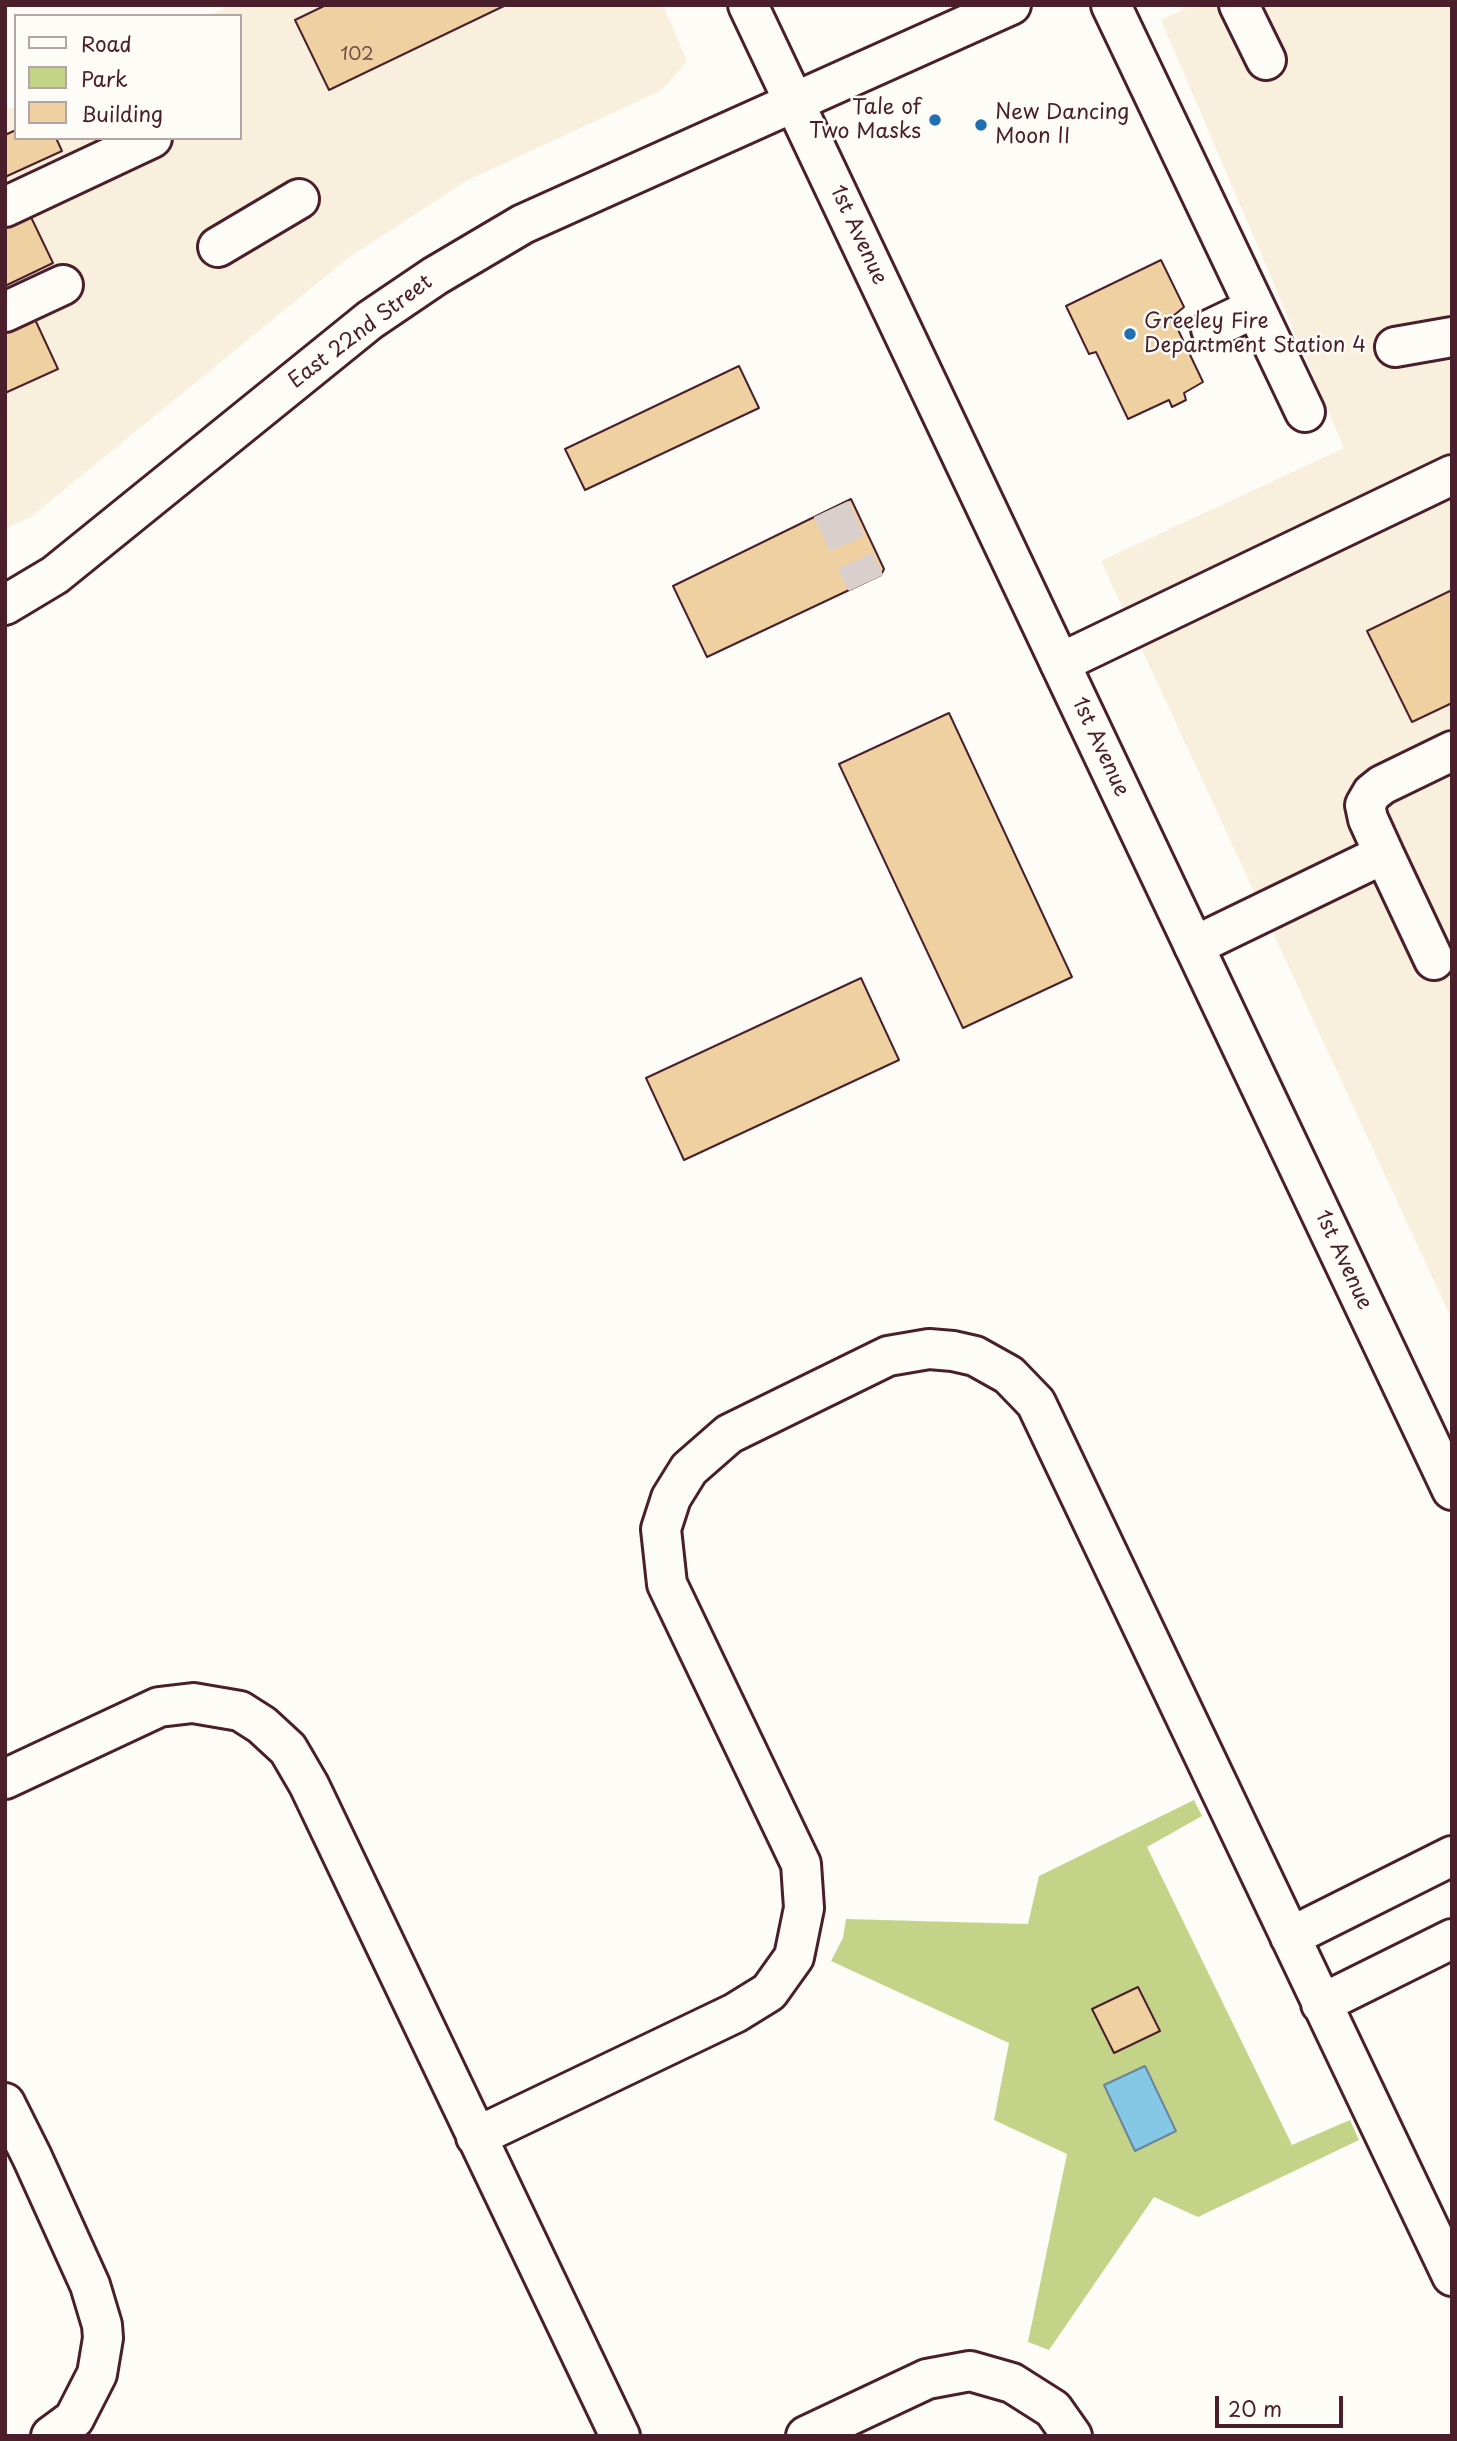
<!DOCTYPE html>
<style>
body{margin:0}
#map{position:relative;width:1457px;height:2441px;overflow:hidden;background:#fdfcf7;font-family:"Playpen Sans",sans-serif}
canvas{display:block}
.frame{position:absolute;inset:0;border:7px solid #4a1f2b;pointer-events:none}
.legend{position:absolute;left:14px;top:14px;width:228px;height:126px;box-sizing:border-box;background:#fdfcf7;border:2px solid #b5a4a5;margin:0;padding:9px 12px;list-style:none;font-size:21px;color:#4a1f2b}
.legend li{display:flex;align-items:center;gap:14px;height:35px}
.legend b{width:35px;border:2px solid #b5a4a5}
.scale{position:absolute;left:1215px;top:2396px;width:128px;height:32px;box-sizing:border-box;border:4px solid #4a1f2b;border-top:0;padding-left:9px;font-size:21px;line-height:24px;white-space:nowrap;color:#4a1f2b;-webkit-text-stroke:5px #fdfcf7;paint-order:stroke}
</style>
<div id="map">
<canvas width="1457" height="2441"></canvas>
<div class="frame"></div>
<ul class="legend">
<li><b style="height:9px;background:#fdfcf7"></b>Road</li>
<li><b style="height:19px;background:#c3d489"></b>Park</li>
<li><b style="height:19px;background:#efd0a1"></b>Building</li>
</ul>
<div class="scale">20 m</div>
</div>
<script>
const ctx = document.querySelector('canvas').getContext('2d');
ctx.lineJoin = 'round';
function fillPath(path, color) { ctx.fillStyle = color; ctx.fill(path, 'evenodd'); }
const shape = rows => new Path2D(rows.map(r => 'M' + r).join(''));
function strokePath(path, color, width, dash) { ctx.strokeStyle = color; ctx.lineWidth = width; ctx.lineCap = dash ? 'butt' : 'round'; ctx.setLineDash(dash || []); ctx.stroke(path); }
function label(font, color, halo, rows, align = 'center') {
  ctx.font = font + ' "Playpen Sans",sans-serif'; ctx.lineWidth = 5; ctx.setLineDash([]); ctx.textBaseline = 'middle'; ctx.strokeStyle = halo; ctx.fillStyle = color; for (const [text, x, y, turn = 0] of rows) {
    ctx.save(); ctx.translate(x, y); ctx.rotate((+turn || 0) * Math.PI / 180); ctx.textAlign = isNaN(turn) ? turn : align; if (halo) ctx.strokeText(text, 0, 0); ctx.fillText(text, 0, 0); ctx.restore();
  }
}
fillPath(shape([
 [231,5,663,5,687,61,662,90,466,181,348,258,32,516,5,529,5,111,16,106,16,138,240,138,240,16,208,16],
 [1192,5,1452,5,1452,1320,1101,561,1344,448,1161,20]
]), '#f9efdd');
fillPath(shape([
 [1194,1800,1202,1816,1147,1847,1292,2145,1350,2120,1359,2140,1198,2217,1154,2197,1049,2350,1028,2342,1067,2154,994,2120,1009,2043,831,1961,843,1938,846,1919,1028,1924,1039,1876]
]), '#c3d489');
const water = shape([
 [1145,2066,1176,2131,1135,2151,1104,2085,1145,2066]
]);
fillPath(water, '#84c8e5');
strokePath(water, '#6d849b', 2);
const building = shape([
 [326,5,506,5,329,90,295,20,326,5],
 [16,130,16,138,56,138,62,151,5,177,5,135,16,130],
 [29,213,53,263,5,286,5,224,29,213],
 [1161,260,1184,307,1172,317,1203,382,1184,393,1186,400,1172,407,1169,400,1128,419,1096,352,1089,354,1066,306,1161,260],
 [32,313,58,369,5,393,5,326,32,313],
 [739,366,759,408,585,490,565,449,739,366],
 [851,499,884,569,881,575,707,657,673,586,851,499],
 [1452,590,1452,703,1412,722,1367,631,1452,590],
 [949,713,1072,977,963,1028,839,764,949,713],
 [861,978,899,1060,684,1160,646,1078,861,978],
 [1138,1987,1160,2031,1114,2053,1092,2009,1138,1987]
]);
fillPath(building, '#efd0a1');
strokePath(building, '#4a1f2b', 2);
strokePath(shape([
 [831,509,866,583]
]), '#d9d0ce', 38, [38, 19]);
const minor = shape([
 [1111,5,1305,412],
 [1239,5,1266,60],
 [5,207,152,138],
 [218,247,299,199],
 [5,312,63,285],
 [1211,329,1255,308],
 [1395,347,1452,337],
 [5,605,55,575,370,320,435,276,523,224,1011,5],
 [1060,663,1452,475],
 [1384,854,1368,819,1365,805,1372,793,1382,785,1452,751],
 [1194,946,1384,854,1434,960],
 [5,1779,159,1707,193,1703,240,1711,262,1725,288,1749,309,1785,620,2436],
 [1290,1937,1452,1856],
 [1321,2004,1452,1939],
 [5,2103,32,2157,90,2285,102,2325,103,2338,97,2374,74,2419,51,2436],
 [476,2137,735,2013,769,1992,794,1957,804,1908,801,1864,667,1584,661,1529,671,1498,689,1469,729,1434,888,1356,929,1349,953,1351,975,1356,1009,1375,1036,1403,1452,2276],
 [806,2436,927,2379,970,2371,1012,2383,1053,2409,1072,2436]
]);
const major = shape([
 [748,5,1452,1490]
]);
strokePath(minor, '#4a1f2b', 44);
strokePath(major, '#4a1f2b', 44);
strokePath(minor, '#fdfcf7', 38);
strokePath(major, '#fdfcf7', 38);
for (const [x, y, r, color] of [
 [935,120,7,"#1f6fb2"],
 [981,125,7,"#1f6fb2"],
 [1130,334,7,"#1f6fb2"]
]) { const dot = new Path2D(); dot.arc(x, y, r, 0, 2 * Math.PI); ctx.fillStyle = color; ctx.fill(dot); strokePath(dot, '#fdfcf7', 2.5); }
label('18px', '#734b48', null, [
 ["102",357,55]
]);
label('21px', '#4a1f2b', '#fdfcf7', [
 ["Tale of",921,108,"right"],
 ["Two Masks",921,132,"right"],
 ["New Dancing",995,113],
 ["Moon II",995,137],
 ["Greeley Fire",1144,322],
 ["Department Station 4",1144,346]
], 'left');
label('21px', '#4a1f2b', '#fdfcf7', [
 ["1st Avenue",858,235,65],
 ["East 22nd Street",361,332,-37],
 ["1st Avenue",1100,747,65],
 ["1st Avenue",1343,1260,65]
]);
</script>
